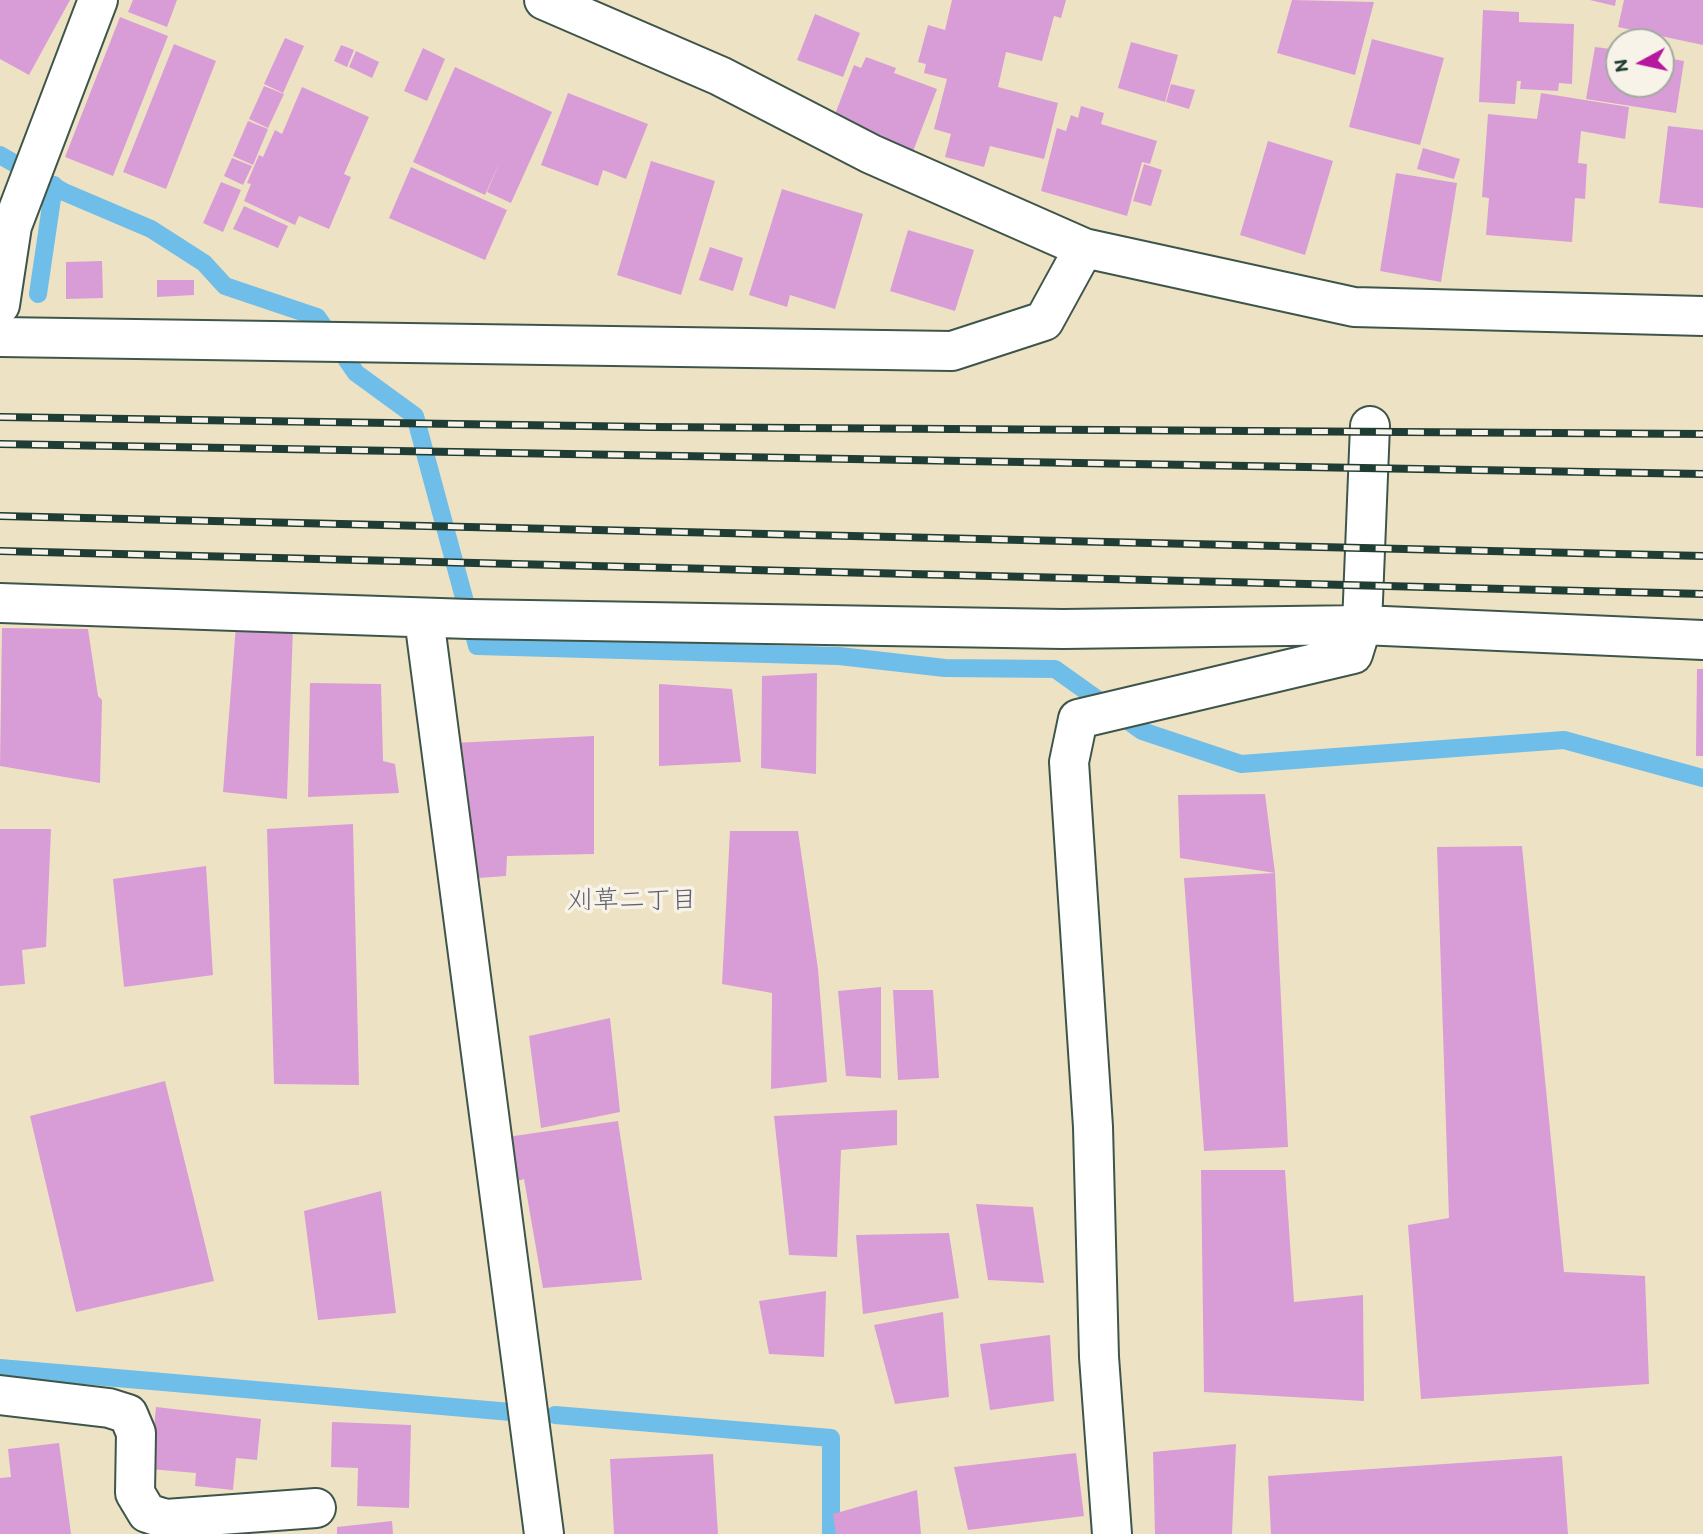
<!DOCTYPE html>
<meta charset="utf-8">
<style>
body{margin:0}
#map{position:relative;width:1703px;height:1534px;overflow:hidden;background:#eee2c4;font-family:Itim,sans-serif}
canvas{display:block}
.north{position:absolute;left:1605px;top:28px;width:70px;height:70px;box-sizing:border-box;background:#f7f3e8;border:2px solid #a1aaa0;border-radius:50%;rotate:262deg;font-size:19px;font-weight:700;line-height:28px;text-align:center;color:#1f3d34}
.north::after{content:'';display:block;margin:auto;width:24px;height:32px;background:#b5179e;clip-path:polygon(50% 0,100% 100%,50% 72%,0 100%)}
</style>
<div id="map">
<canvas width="1703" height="1534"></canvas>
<div class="north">N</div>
</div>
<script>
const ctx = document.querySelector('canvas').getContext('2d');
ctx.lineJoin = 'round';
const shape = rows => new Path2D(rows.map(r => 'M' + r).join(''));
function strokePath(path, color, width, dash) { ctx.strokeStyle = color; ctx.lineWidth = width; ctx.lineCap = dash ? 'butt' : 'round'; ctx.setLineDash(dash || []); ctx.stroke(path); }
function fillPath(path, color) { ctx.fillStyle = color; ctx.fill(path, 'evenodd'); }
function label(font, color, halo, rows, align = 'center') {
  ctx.font = font + ' Itim,"Klee One",sans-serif'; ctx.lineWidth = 7; ctx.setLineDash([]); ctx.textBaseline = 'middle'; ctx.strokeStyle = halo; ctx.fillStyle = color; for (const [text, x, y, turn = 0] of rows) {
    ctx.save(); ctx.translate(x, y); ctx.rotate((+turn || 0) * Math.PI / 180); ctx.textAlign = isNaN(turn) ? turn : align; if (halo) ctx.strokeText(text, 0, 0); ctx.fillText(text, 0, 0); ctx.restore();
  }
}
strokePath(shape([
 [0,155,64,192,151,229,204,263,225,286,317,317,356,373,415,416,477,646,839,656,945,668,1055,669,1142,731,1241,764,1564,740,1703,778],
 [38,294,54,185],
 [0,1368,511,1412],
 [555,1415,831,1438,831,1534]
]), '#6fbde9', 18);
fillPath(shape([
 [0,0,70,0,29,75,0,59],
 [133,0,177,0,167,27,128,12],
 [952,0,1066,0,1061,18,1054,16,1042,61,1006,52,998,87,1058,103,1044,159,990,146,984,167,945,157,951,134,934,129,947,79,924,73,926,64,918,62,928,25,945,30],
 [1292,0,1374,2,1355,75,1277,53],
 [1590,0,1616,0,1615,6],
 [1624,0,1703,0,1703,45,1618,27],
 [1483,10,1519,12,1519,22,1574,24,1572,84,1559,83,1558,91,1520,89,1521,81,1517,81,1515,104,1479,102],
 [815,14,860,33,843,77,797,60],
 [120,17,168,36,113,176,65,157],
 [285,38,304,46,283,93,264,84],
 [1372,39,1444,58,1420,145,1349,127],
 [1131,42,1178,55,1165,102,1118,88],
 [174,44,216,61,166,189,123,172],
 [341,45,354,50,347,67,334,61],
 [1595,47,1619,50,1619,84,1661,84,1661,57,1684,61,1676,113,1586,99],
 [423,48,445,59,427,101,404,91],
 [356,51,379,62,372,78,349,67],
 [866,57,896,68,894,73,937,89,912,154,832,122,854,65,861,68],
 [455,67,552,112,511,203,487,192,501,159,485,195,413,162],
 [1171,84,1195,90,1189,109,1166,102],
 [264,86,284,94,268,128,249,119],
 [302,87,369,117,344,174,351,177,329,229,299,216,295,225,244,201,251,184,247,183,259,155,263,157,275,130,282,134],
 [568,93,648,124,626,179,603,170,598,186,541,165],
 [1541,93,1629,107,1625,139,1581,131,1578,163,1587,164,1585,199,1575,198,1572,242,1486,235,1489,198,1482,197,1488,114,1537,119],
 [1081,106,1104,113,1101,124,1157,141,1150,164,1142,162,1127,216,1041,191,1057,128,1066,131,1071,115,1078,118],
 [248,121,268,129,253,165,233,156],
 [1668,126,1703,130,1703,208,1659,203],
 [1268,141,1333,161,1305,255,1240,235],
 [1423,148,1460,159,1454,179,1417,169],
 [232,158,252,166,243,185,224,176],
 [651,161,715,181,681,295,617,275],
 [1144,164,1162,170,1151,206,1133,201],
 [411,167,507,210,485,260,389,218],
 [1396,173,1457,183,1441,282,1380,271],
 [221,182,241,190,223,232,203,223],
 [782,189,863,214,835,309,790,295,787,307,749,295],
 [244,206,288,226,278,248,233,229],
 [908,230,974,250,955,311,890,291],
 [710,247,743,258,733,291,699,280],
 [102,261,103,298,66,299,66,262],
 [157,280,194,280,194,295,157,297],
 [236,625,293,627,287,799,223,792],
 [2,628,88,629,98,696,102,700,100,783,0,766],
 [1697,669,1703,669,1703,756,1696,756],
 [817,673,816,774,761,768,762,676],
 [310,683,381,684,383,761,395,764,399,793,308,797],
 [659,684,732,689,741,762,659,766],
 [594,736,594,854,507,856,506,876,465,879,454,743],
 [1265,794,1275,873,1180,858,1178,795],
 [353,824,359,1085,274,1084,267,829],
 [0,829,51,829,46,947,22,950,25,984,0,986],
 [730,831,798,831,818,969,827,1082,771,1089,772,993,722,984],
 [1522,846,1564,1272,1645,1276,1649,1384,1421,1399,1408,1225,1449,1218,1437,847],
 [206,866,213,975,124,987,113,879],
 [1275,873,1288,1147,1204,1151,1184,878],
 [881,987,881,1078,846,1076,838,991],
 [893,990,933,990,939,1078,898,1080],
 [610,1018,620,1112,541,1128,529,1036],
 [165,1081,214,1281,76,1312,30,1116],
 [897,1110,897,1145,841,1150,837,1257,789,1255,774,1116],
 [618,1121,642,1280,543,1288,524,1179,511,1183,507,1137],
 [1201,1170,1285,1170,1294,1302,1363,1295,1364,1401,1204,1392],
 [381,1191,396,1313,318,1320,304,1211],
 [976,1204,1033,1207,1044,1283,988,1280],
 [949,1233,959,1298,863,1314,856,1235],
 [826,1291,824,1357,769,1354,759,1301],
 [943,1312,949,1397,895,1404,874,1325],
 [1050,1335,1054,1401,990,1410,980,1344],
 [156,1407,261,1419,257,1460,236,1458,233,1490,195,1486,196,1473,150,1469],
 [332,1422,411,1425,409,1508,357,1506,358,1468,331,1467],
 [59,1443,71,1534,0,1534,0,1478,11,1477,8,1449],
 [1236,1444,1232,1534,1155,1534,1153,1452],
 [1076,1453,1084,1516,968,1530,954,1467],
 [713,1454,718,1534,614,1534,610,1459],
 [1562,1456,1568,1534,1271,1534,1268,1476],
 [917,1490,921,1534,836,1534,833,1514],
 [392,1521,393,1534,337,1534,337,1527]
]), '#d89dd6');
const minor = shape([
 [0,305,12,226,98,0],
 [0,603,469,619,1063,629,1362,625,1703,640],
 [424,618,544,1534],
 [0,1395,109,1408,128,1414,136,1433,135,1493,147,1513,166,1519,316,1508],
 [1112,1534,1099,1357,1093,1127,1069,762,1078,719,1353,654,1362,625,1370,426]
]);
const tertiary = shape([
 [544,0,720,76,871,154,1084,248,1354,307,1703,316],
 [0,337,952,351,1044,321,1084,248]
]);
strokePath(minor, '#3e564a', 42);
strokePath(tertiary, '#3e564a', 42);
strokePath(minor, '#fff', 38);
strokePath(tertiary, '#fff', 38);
const rail = shape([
 [0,417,650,427,1703,434],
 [0,444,1703,474],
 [0,516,1703,556],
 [0,551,1703,594]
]);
strokePath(rail, '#1f3d34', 8);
strokePath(rail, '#f7f3e8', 5, [16]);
label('26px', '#605f6d', '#f7f3e8', [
 ["刈草二丁目",632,901]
]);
</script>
